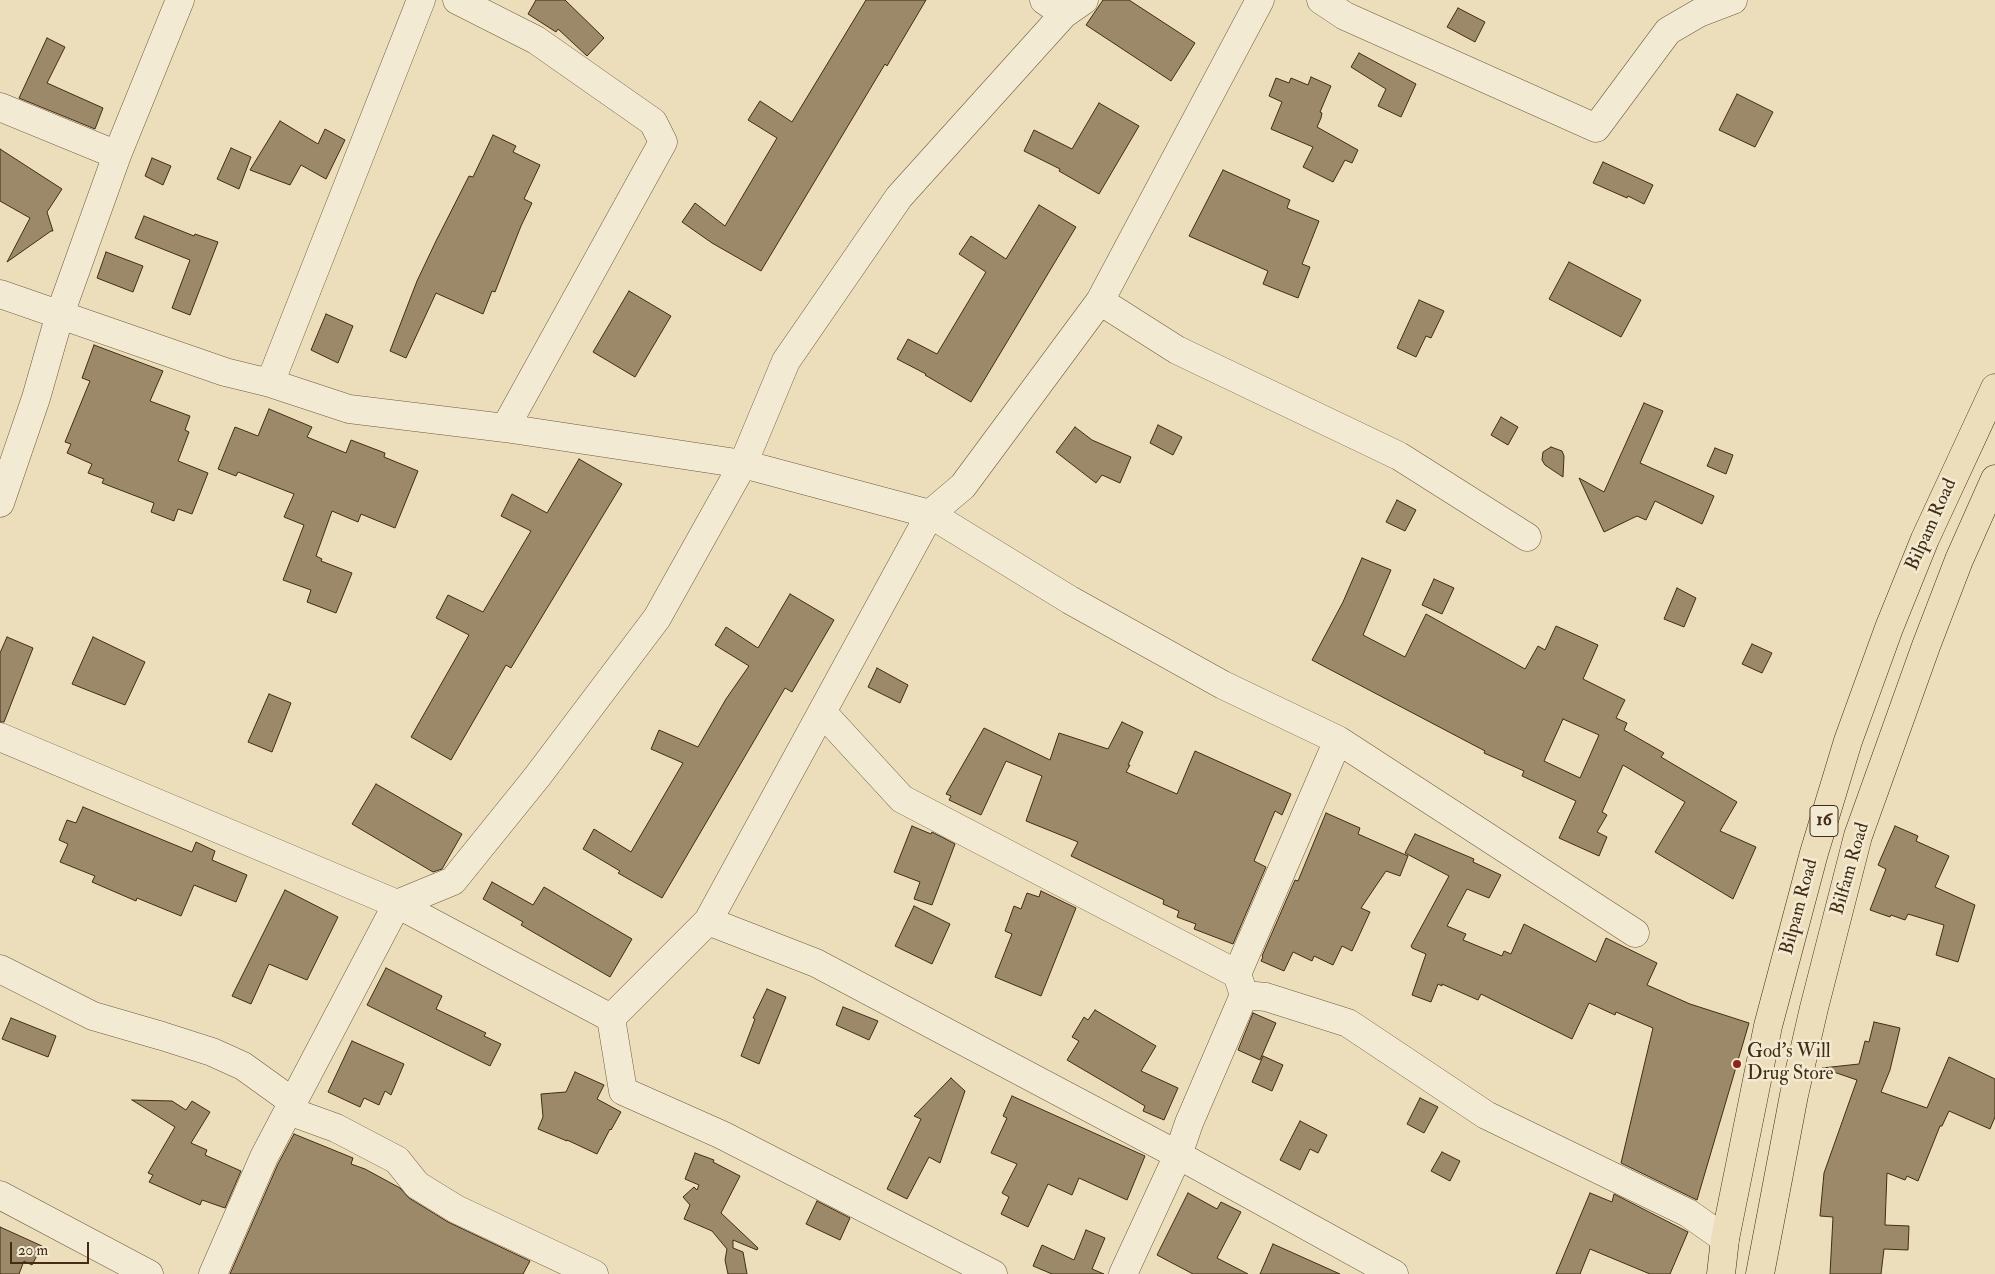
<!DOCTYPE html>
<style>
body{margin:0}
#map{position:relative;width:1995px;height:1274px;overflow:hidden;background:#eddebb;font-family:"IM FELL Double Pica",serif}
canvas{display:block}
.scale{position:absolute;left:10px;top:1242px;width:79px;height:22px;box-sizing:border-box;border:2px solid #422d13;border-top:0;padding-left:6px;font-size:15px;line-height:18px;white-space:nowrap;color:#422d13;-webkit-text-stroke:4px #f3ead3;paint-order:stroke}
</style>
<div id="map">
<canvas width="1995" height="1274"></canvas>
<div class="scale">20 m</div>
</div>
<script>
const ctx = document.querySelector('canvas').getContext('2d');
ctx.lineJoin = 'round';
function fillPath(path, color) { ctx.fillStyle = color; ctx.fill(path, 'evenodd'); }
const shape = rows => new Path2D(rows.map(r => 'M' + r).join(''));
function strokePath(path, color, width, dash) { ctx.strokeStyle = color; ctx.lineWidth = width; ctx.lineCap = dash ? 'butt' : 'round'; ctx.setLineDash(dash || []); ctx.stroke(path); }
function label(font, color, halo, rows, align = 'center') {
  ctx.font = font + ' "IM FELL Double Pica",serif'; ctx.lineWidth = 5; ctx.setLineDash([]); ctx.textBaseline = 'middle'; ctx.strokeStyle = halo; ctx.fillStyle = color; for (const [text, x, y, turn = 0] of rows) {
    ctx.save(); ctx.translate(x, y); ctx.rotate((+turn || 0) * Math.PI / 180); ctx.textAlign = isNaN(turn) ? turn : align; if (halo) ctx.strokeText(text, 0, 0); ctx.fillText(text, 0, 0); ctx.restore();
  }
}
const building = shape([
 [536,0,565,0,604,38,587,56,558,29,556,32,528,14,536,0],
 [866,0,926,0,887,66,885,64,761,271,712,243,682,222,695,203,725,226,777,138,748,120,760,101,792,122,866,0],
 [1103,0,1129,0,1195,43,1171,81,1086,25,1103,0],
 [1458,8,1485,22,1475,42,1447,27,1458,8],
 [47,38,65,47,47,83,103,108,95,129,19,98,47,38],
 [1359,53,1416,84,1401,117,1378,106,1386,89,1351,67,1359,53],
 [1311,77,1331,86,1320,112,1322,113,1321,118,1317,127,1358,150,1352,163,1345,160,1333,182,1303,167,1313,147,1271,129,1282,102,1269,96,1276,78,1289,83,1291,78,1308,85,1311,77],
 [1737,94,1773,112,1755,147,1719,130,1737,94],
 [1099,103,1139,126,1099,194,1059,171,1060,169,1024,151,1034,130,1072,149,1099,103],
 [280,121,318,144,325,129,345,140,326,179,301,165,290,185,250,170,280,121],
 [493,135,516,146,513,152,540,165,524,199,532,203,521,226,495,292,492,291,483,314,436,293,406,358,390,351,417,281,436,241,469,176,473,177,493,135],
 [231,148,251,157,239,189,217,179,231,148],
 [0,149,62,189,47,212,53,231,51,231,7,262,30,218,0,201,0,149],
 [152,158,171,166,163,185,145,176,152,158],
 [1603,162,1653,185,1644,204,1628,196,1627,198,1593,183,1603,162],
 [1223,170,1290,200,1287,208,1319,221,1302,264,1310,267,1298,298,1263,284,1268,271,1189,236,1223,170],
 [1039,205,1076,227,971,402,925,375,926,374,897,359,908,339,937,354,986,272,959,254,971,236,1006,259,1039,205],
 [144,216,194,236,195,234,218,242,190,315,172,308,190,260,135,238,144,216],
 [106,252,143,266,133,292,97,278,106,252],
 [1569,262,1641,300,1621,337,1549,299,1569,262],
 [629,291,671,316,635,377,593,352,629,291],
 [1419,300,1444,311,1431,338,1426,336,1416,357,1397,348,1419,300],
 [326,314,353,326,338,363,311,350,326,314],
 [94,345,163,371,150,401,190,416,185,430,189,432,178,461,208,473,192,514,178,509,174,521,151,512,154,503,102,483,104,479,88,473,92,464,67,453,71,444,65,442,90,381,82,378,94,345],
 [1644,403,1663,411,1640,463,1714,496,1702,524,1655,501,1646,520,1637,516,1604,532,1579,478,1604,492,1644,403],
 [269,409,312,427,307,437,346,453,351,440,385,453,384,457,418,471,395,528,361,514,358,522,332,511,316,556,322,559,321,561,352,573,336,613,307,602,311,590,283,580,304,525,284,517,294,494,238,472,236,476,218,469,235,427,258,436,269,409],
 [1501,417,1518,427,1508,445,1491,435,1501,417],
 [1158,425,1182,437,1173,455,1150,443,1158,425],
 [1075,427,1092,440,1131,457,1120,483,1102,475,1096,483,1056,452,1075,427],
 [1551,447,1562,451,1564,456,1563,477,1545,465,1542,460,1543,452,1551,447],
 [1715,448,1733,455,1726,474,1707,466,1715,448],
 [579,459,622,484,511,668,506,665,451,760,411,737,469,635,436,618,448,595,483,612,531,531,501,516,512,494,547,513,579,459],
 [1397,500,1416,510,1405,531,1386,522,1397,500],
 [1362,558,1391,570,1363,635,1405,657,1426,614,1525,669,1538,646,1545,650,1556,626,1598,645,1583,679,1625,700,1616,718,1627,723,1624,730,1664,753,1661,757,1737,802,1720,831,1756,847,1733,899,1655,852,1685,802,1623,765,1602,812,1607,815,1597,832,1607,837,1599,856,1559,838,1576,801,1522,776,1524,771,1484,753,1485,751,1312,660,1343,602,1362,558],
 [1563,719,1599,735,1580,778,1544,761,1563,719],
 [1434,579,1454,588,1442,614,1422,605,1434,579],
 [1677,588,1696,598,1684,627,1664,619,1677,588],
 [790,594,834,620,792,692,785,688,662,898,618,873,620,871,583,849,594,829,631,852,683,763,651,749,659,730,698,747,726,699,749,666,715,645,726,627,758,648,790,594],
 [7,637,33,648,4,722,0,722,0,653,7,637],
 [93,637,145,662,125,705,72,684,93,637],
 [1752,644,1772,653,1762,673,1742,664,1752,644],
 [877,668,908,685,900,703,868,687,877,668],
 [269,694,291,703,272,752,248,742,269,694],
 [1122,722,1143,732,1128,765,1130,765,1126,772,1177,794,1195,751,1291,794,1282,815,1275,811,1254,861,1266,867,1233,944,1194,929,1196,924,1177,917,1179,911,1163,904,1164,900,1071,856,1078,842,1026,821,1042,776,1006,761,981,815,949,800,951,796,946,794,984,728,1050,760,1059,733,1108,749,1122,722],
 [376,784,462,834,442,869,433,872,352,824,376,784],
 [83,807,192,852,196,842,215,851,212,860,247,875,236,902,194,885,181,916,137,898,136,901,92,882,95,876,60,862,68,844,59,840,67,820,76,823,83,807],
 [1326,813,1360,828,1358,834,1408,856,1400,876,1386,871,1361,908,1370,912,1352,951,1342,946,1333,965,1314,956,1312,961,1293,952,1284,971,1261,961,1263,957,1262,956,1295,880,1298,881,1326,813],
 [912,826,931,834,932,832,955,844,932,905,914,899,920,882,894,872,912,826],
 [1895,826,1918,836,1916,841,1949,856,1935,887,1975,905,1958,962,1936,955,1944,925,1908,914,1905,920,1891,915,1890,917,1870,910,1886,869,1878,865,1895,826],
 [1415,834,1474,859,1473,862,1501,875,1489,898,1467,889,1447,926,1466,934,1463,940,1502,956,1504,951,1511,954,1524,924,1596,962,1606,938,1657,963,1647,985,1690,1004,1749,1023,1697,1200,1621,1163,1653,1028,1616,1012,1615,1015,1589,1003,1572,1039,1481,994,1478,1000,1442,984,1442,986,1438,984,1431,1002,1412,995,1426,954,1412,948,1411,946,1449,876,1405,853,1415,834],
 [492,882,533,905,544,887,632,939,610,977,521,925,523,922,483,899,492,882],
 [285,890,338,917,307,980,269,964,251,1004,232,996,285,890],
 [1041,891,1076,908,1041,996,995,977,1012,934,1005,931,1014,906,1021,909,1027,893,1039,897,1041,891],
 [914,906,950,924,932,964,895,946,914,906],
 [386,968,442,996,436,1009,486,1033,484,1036,501,1044,490,1066,367,1005,386,968],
 [767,989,786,997,759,1064,741,1056,755,1019,753,1018,767,989],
 [843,1007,878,1021,869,1040,836,1025,843,1007],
 [1095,1010,1156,1046,1141,1071,1178,1088,1164,1120,1143,1111,1145,1106,1067,1060,1079,1041,1072,1037,1084,1017,1088,1020,1095,1010],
 [1253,1013,1276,1023,1260,1060,1238,1050,1253,1013],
 [11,1018,56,1036,48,1057,2,1039,11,1018],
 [1874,1022,1900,1028,1890,1070,1881,1092,1927,1108,1949,1057,1995,1079,1995,1117,1990,1129,1949,1111,1942,1126,1940,1126,1918,1181,1907,1176,1905,1180,1887,1173,1885,1225,1909,1226,1908,1250,1884,1249,1881,1274,1830,1274,1833,1217,1820,1216,1824,1173,1857,1080,1822,1068,1859,1064,1865,1041,1869,1042,1874,1022],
 [352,1041,404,1064,391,1095,385,1091,379,1105,364,1098,360,1107,328,1092,352,1041],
 [1263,1056,1283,1065,1272,1091,1252,1082,1263,1056],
 [575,1072,604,1085,597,1099,621,1112,611,1130,610,1129,597,1154,567,1140,567,1141,538,1129,543,1117,541,1094,566,1092,575,1072],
 [951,1078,965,1091,940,1163,929,1157,907,1199,887,1189,921,1119,914,1116,951,1078],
 [1012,1096,1145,1156,1127,1200,1079,1178,1072,1195,1048,1184,1028,1227,1001,1214,1009,1197,1002,1193,1017,1164,991,1153,1007,1118,1003,1116,1012,1096],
 [1420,1098,1438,1107,1424,1133,1407,1124,1420,1098],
 [132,1100,172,1101,186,1110,192,1101,210,1112,191,1143,207,1150,205,1155,241,1171,225,1208,202,1200,200,1205,149,1182,153,1175,148,1173,175,1127,132,1100],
 [1300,1121,1327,1135,1318,1153,1310,1149,1300,1170,1280,1160,1300,1121],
 [294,1134,353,1158,351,1164,365,1169,400,1188,409,1198,448,1222,530,1261,523,1274,230,1274,278,1164,294,1134],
 [1442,1152,1460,1161,1450,1181,1431,1171,1442,1152],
 [695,1153,714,1160,713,1162,740,1176,721,1213,758,1248,757,1250,733,1240,733,1248,743,1252,747,1274,728,1274,725,1260,727,1249,712,1231,684,1219,690,1205,683,1197,694,1187,697,1190,699,1185,685,1179,695,1153],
 [1188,1193,1217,1209,1221,1202,1241,1212,1217,1258,1248,1274,1193,1274,1157,1255,1188,1193],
 [1590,1193,1612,1202,1614,1194,1688,1232,1670,1274,1650,1274,1590,1249,1580,1274,1556,1274,1590,1193],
 [817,1201,850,1218,840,1240,806,1224,817,1201],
 [0,1227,42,1246,32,1265,24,1261,19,1274,0,1274,0,1227],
 [1086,1230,1105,1238,1092,1269,1104,1274,1052,1274,1033,1266,1042,1245,1074,1260,1086,1230],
 [1273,1244,1340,1274,1260,1274,1273,1244]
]);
fillPath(building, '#9b896a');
strokePath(building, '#422d13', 1);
const street = shape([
 [457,0,536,40,653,122,663,142,505,428],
 [1044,0,1064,14],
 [1260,0,1100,301,963,486,930,514,1070,600,1223,685,1338,740,1635,933],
 [1321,0,1345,16,1596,128,1668,31,1699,13,1733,0],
 [0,107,117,155],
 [0,294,225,372,270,383,349,409,505,428,743,464,930,514,708,921],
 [1100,301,1177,350,1399,456,1527,537],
 [270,383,421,0],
 [0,503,36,398,60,314,117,155,180,0],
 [822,712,902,799,1237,974],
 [0,737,397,904,611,1018,708,921,816,963,1178,1155,1394,1274],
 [0,969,93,1016,162,1036,212,1052,243,1066,293,1102],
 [1244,995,1266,997,1348,1023,1486,1115,1688,1213,1725,1239],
 [611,1018,623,1091,722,1135,993,1274],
 [289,1111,336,1128,397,1160,417,1185,456,1209,594,1274],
 [0,1195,149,1274],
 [213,1274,264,1157,397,904,453,881,537,777,657,618,743,464,786,361,899,197,1064,14,1084,0],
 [1123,1274,1178,1155,1189,1123,1244,995,1237,974,1338,740]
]);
const primary = shape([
 [1721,1274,1725,1239,1768,1026,1814,853,1848,741,1889,628,1925,539,1995,388],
 [1760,1274,1794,1095,1814,1008,1858,836,1926,646,1959,560,1995,479]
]);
strokePath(street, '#6d593d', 29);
strokePath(primary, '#422d13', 29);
strokePath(street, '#f3ead3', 28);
strokePath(primary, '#eddebb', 28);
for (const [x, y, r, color] of [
 [1737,1064,5,"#8f2418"]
]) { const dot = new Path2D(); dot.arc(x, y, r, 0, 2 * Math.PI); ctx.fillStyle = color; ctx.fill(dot); strokePath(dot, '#f3ead3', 2); }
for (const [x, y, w] of [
 [1824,821,28]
]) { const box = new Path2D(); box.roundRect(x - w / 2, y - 15.5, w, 31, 4); ctx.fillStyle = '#f3ead3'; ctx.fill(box); strokePath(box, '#422d13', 1); }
label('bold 18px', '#422d13', null, [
 ["16",1824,821]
]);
label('19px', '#422d13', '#f3ead3', [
 ["Bilpam Road",1932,525,-66],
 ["Bilfam Road",1851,869,-74],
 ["Bilpam Road",1800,907,-75]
]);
label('19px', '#422d13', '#f3ead3', [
 ["God's Will",1747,1053],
 ["Drug Store",1747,1075]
], 'left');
</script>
